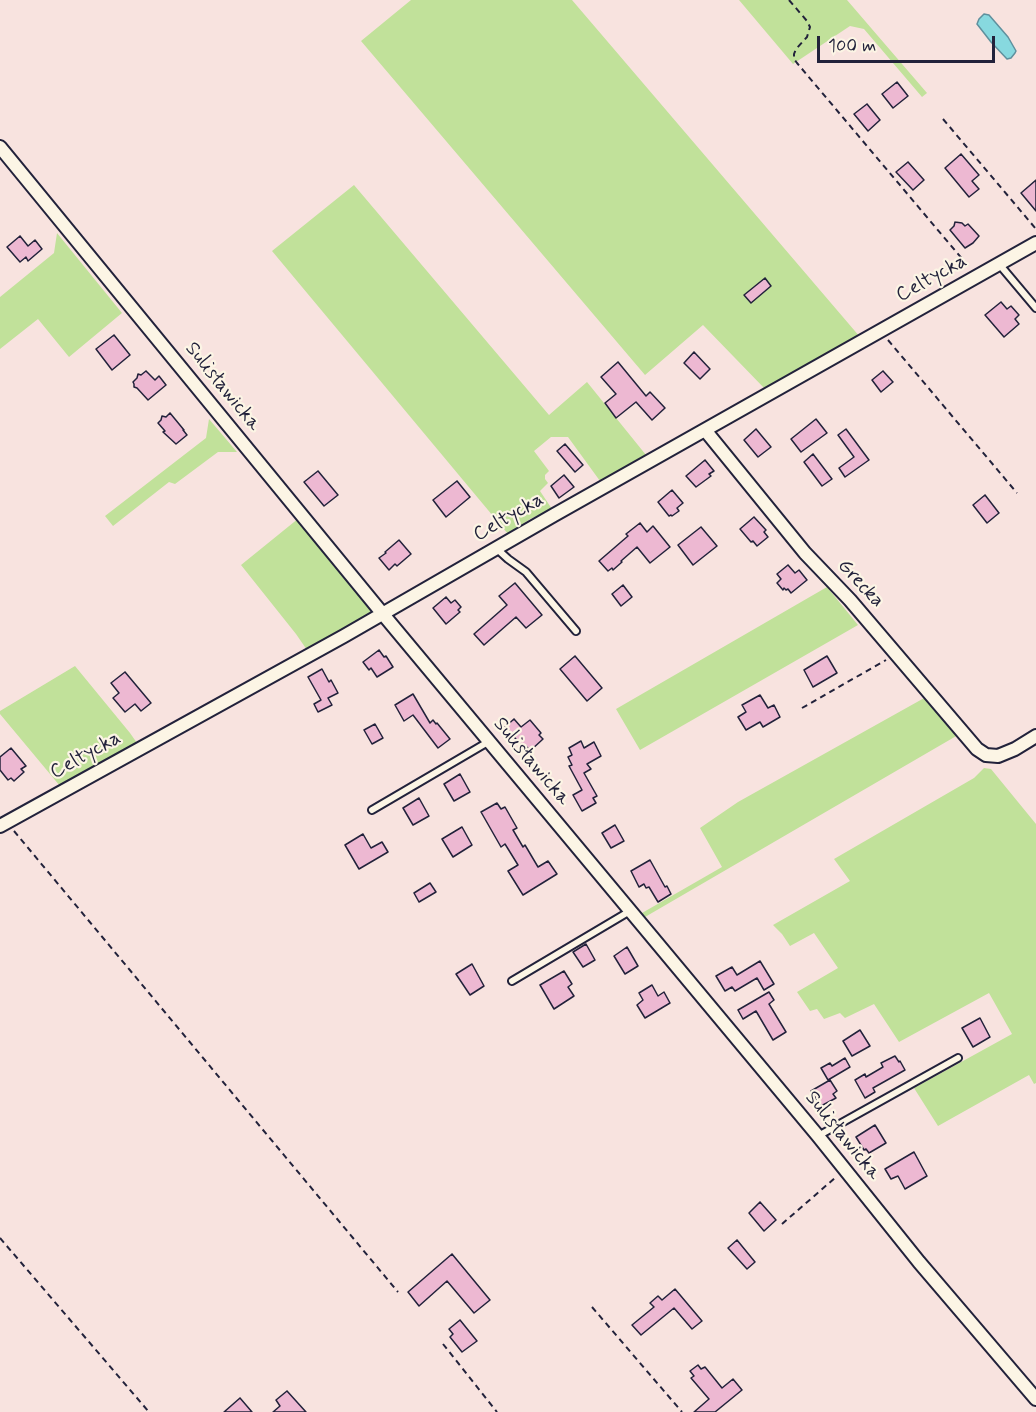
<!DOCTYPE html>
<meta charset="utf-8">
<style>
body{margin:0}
#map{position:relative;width:1036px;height:1412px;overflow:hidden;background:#f8e3df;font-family:Mynerve,sans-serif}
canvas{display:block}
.scale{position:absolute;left:817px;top:36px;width:178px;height:27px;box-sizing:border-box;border:3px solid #22223b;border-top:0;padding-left:8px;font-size:18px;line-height:21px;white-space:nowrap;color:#22223b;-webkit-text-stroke:4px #fcf5e5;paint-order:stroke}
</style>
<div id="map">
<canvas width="1036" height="1412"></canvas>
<div class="scale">100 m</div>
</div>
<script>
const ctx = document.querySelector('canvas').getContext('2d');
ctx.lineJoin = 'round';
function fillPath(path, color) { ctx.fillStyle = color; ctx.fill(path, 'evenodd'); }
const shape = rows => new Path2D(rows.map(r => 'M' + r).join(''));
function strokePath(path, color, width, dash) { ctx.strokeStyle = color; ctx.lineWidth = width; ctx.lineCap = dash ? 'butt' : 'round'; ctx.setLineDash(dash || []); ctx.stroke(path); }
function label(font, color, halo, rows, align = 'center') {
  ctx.font = font + ' Mynerve,sans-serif'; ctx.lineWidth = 4.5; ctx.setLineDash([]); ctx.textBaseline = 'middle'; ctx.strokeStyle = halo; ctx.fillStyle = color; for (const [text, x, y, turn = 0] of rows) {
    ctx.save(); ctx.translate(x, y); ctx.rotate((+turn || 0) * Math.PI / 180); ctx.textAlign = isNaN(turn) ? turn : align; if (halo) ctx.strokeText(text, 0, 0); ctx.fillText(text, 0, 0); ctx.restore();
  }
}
fillPath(shape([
 [411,0,572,0,860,337,766,390,703,325,645,375,361,41],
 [739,0,847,0,927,93,922,97,864,29,850,26,793,64],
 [354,185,549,415,587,382,646,455,600,481,568,437,551,437,534,451,549,471,545,475,545,479,548,483,540,491,552,509,530,519,508,534,272,251],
 [57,233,122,313,69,357,38,319,0,349,0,297,54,253],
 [209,419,237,452,218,452,175,484,169,482,113,526,105,516,206,438],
 [299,518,368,605,371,612,307,650,296,634,241,565],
 [827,587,858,625,640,750,616,709],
 [75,666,130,733,137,743,60,786,0,714,0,711],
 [926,697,958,735,645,917,642,913,722,867,700,828,738,802],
 [984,768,991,769,1036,824,1036,1083,1034,1084,1029,1075,938,1126,914,1088,1012,1034,989,993,899,1042,874,1004,845,1018,840,1013,824,1019,817,1009,810,1011,797,992,838,968,814,933,790,946,782,934,773,925,850,881,834,859,974,778]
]), '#c1e19a');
const water = shape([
 [984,14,989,15,1008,37,1016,51,1015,53,1011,58,1007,59,991,42,977,24,979,19,984,14]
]);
fillPath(water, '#87d9df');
strokePath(water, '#5f909d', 1.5);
const building = shape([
 [897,82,908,96,893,108,882,94,897,82],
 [867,104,880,120,868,131,854,114,867,104],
 [961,154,979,175,972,181,979,189,969,197,945,168,961,154],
 [908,162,924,180,913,190,896,172,908,162],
 [1036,180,1036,211,1021,193,1036,180],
 [955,222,962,223,965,226,968,224,979,236,973,243,965,248,950,230,954,226,955,222],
 [20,236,28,246,35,240,42,249,28,261,26,257,20,262,7,247,20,236],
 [765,278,771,286,751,303,744,295,765,278],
 [1001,302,1007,309,1011,306,1019,315,1015,319,1019,324,1004,337,985,315,1001,302],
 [114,335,130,355,112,370,96,349,114,335],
 [694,352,710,369,700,379,684,363,694,352],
 [618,362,646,396,650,392,665,408,652,420,636,402,616,418,605,403,616,394,601,377,618,362],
 [146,371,155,380,159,376,166,385,148,400,137,388,134,387,134,384,133,382,137,378,138,374,141,375,146,371],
 [883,371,893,382,881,392,872,380,883,371],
 [170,413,184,430,183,430,187,435,176,444,163,432,165,431,158,423,161,420,162,416,166,417,170,413],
 [816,419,827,433,801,452,791,439,816,419],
 [756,429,771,447,758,457,744,440,756,429],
 [846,429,869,460,845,477,839,468,854,457,838,435,846,429],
 [565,444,583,465,575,472,557,451,565,444],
 [813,454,832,479,822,486,804,462,813,454],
 [705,460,714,471,709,474,711,476,696,487,686,476,705,460],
 [318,471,338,495,324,506,304,482,318,471],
 [564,475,574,487,559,498,551,486,564,475],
 [457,481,470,497,446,517,433,500,457,481],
 [672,490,683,503,677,508,679,511,672,516,671,515,669,516,658,502,672,490],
 [985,495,999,513,987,523,973,505,985,495],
 [754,517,766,530,764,532,768,537,757,546,753,541,751,542,740,529,754,517],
 [640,523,647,532,653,526,670,547,650,563,637,547,621,561,622,562,613,570,612,568,608,571,599,561,628,536,626,534,640,523],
 [701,527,717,546,693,565,678,545,701,527],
 [399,540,411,554,397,566,395,564,389,570,379,558,386,553,385,552,399,540],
 [788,565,795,573,799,570,807,580,791,593,788,589,786,590,784,588,783,590,777,583,781,579,777,574,788,565],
 [515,583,542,615,526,628,516,617,484,645,474,634,507,605,499,596,515,583],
 [623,585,632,597,621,606,612,594,623,585],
 [446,597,451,603,455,600,461,607,458,610,460,612,446,624,433,608,446,597],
 [379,650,384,657,386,656,393,667,377,677,371,668,369,670,363,662,379,650],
 [575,656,602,688,587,701,560,669,575,656],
 [827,656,837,673,813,687,804,670,827,656],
 [322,669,329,682,331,680,338,693,328,698,332,705,318,712,314,704,321,700,308,677,322,669],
 [125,672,151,703,141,711,135,704,125,712,113,698,119,693,111,683,125,672],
 [413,694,430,723,433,720,436,724,437,723,450,739,438,748,413,715,404,721,395,705,413,694],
 [760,695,768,708,774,705,780,717,763,727,760,722,746,730,738,717,746,712,742,705,760,695],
 [514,719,521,727,530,720,541,733,539,735,543,739,530,751,526,746,524,748,505,727,514,719],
 [375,724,383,738,372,744,364,730,375,724],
 [581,741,584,748,594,742,601,756,587,764,591,769,584,773,597,796,593,798,596,803,582,811,573,795,582,790,569,766,572,765,568,757,572,755,569,748,581,741],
 [11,748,26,766,21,769,24,772,14,781,11,778,8,780,0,770,0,757,11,748],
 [460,774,470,792,454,801,444,784,460,774],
 [419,798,429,816,413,825,403,808,419,798],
 [497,803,501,809,505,807,517,828,513,830,523,847,525,845,538,867,548,861,557,874,523,895,508,871,518,865,505,844,501,847,481,812,497,803],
 [615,825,624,841,611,848,602,833,615,825],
 [462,827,472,845,453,857,442,839,462,827],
 [363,834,371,848,382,842,388,852,359,869,345,845,363,834],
 [650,860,665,887,667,886,671,894,658,902,649,887,646,888,644,884,639,887,631,871,650,860],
 [430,883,436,892,419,902,414,893,430,883],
 [586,944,595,960,583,967,573,952,586,944],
 [627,947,638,966,625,974,614,956,627,947],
 [760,961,774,984,764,990,757,978,735,991,732,987,725,991,716,976,732,967,737,975,760,961],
 [472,964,484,986,470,995,456,974,472,964],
 [564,971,572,984,568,987,574,996,554,1009,540,985,564,971],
 [652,985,658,996,664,992,670,1003,645,1018,637,1005,643,1000,639,993,652,985],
 [769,992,774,1000,769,1004,786,1032,773,1040,756,1011,743,1019,738,1010,769,992],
 [980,1018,990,1037,973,1047,962,1028,980,1018],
 [860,1030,870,1046,852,1056,843,1041,860,1030],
 [895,1056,899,1062,900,1061,905,1070,873,1088,875,1092,865,1098,855,1080,865,1074,866,1077,883,1067,881,1063,895,1056],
 [845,1058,850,1067,828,1080,821,1068,830,1063,832,1066,845,1058],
 [830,1080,837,1091,833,1094,836,1098,821,1106,811,1091,830,1080],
 [875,1125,886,1143,869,1153,866,1149,864,1150,856,1137,875,1125],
 [914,1152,927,1176,905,1189,898,1176,891,1179,885,1169,914,1152],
 [760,1202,776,1220,764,1231,749,1213,760,1202],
 [737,1240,755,1262,747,1269,728,1248,737,1240],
 [452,1254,490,1300,474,1313,447,1281,419,1306,408,1292,452,1254],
 [675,1289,702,1321,692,1329,674,1308,641,1335,632,1325,654,1307,650,1303,658,1296,662,1300,675,1289],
 [460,1320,477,1341,462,1352,450,1337,453,1334,449,1329,460,1320],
 [698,1365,701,1369,705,1367,722,1388,733,1379,742,1390,715,1412,694,1412,709,1399,691,1378,694,1376,690,1371,698,1365],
 [287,1391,306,1412,273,1412,280,1406,276,1400,287,1391],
 [240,1398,252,1412,224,1412,240,1398]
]);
fillPath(building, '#edb8d2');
strokePath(building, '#22223b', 1.5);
const service = shape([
 [999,264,1036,308],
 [496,548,508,559,526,572,576,631],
 [372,810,488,742],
 [512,981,630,911],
 [818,1136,958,1058]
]);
const minor = shape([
 [0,147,382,613,818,1136,919,1262,1036,1399],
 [705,430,805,553,850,600,977,749,986,755,998,756,1015,749,1036,736],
 [0,826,344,636,554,515,1036,243]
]);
strokePath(service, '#22223b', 10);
strokePath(minor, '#22223b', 16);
strokePath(shape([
 [789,0,807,21,810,27,807,37,796,49,794,54,794,59,797,63,969,267],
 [943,119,1036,229],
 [888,340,1017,493],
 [802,708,886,660],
 [14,831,398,1292],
 [782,1224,836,1177],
 [0,1238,149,1412],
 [592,1307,682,1412],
 [443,1344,497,1412]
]), '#22223b', 2, [6, 4.5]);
strokePath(service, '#fcf5e5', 6);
strokePath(minor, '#fcf5e5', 12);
label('20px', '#22223b', '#fcf5e5', [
 ["Celtycka",932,279,-29],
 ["Sulisławicka",222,387,51],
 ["Celtycka",509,518,-30],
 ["Grecka",860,584,47],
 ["Celtycka",86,756,-29],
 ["Sulisławicka",531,762,50],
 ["Sulisławicka",842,1136,51]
]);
</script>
